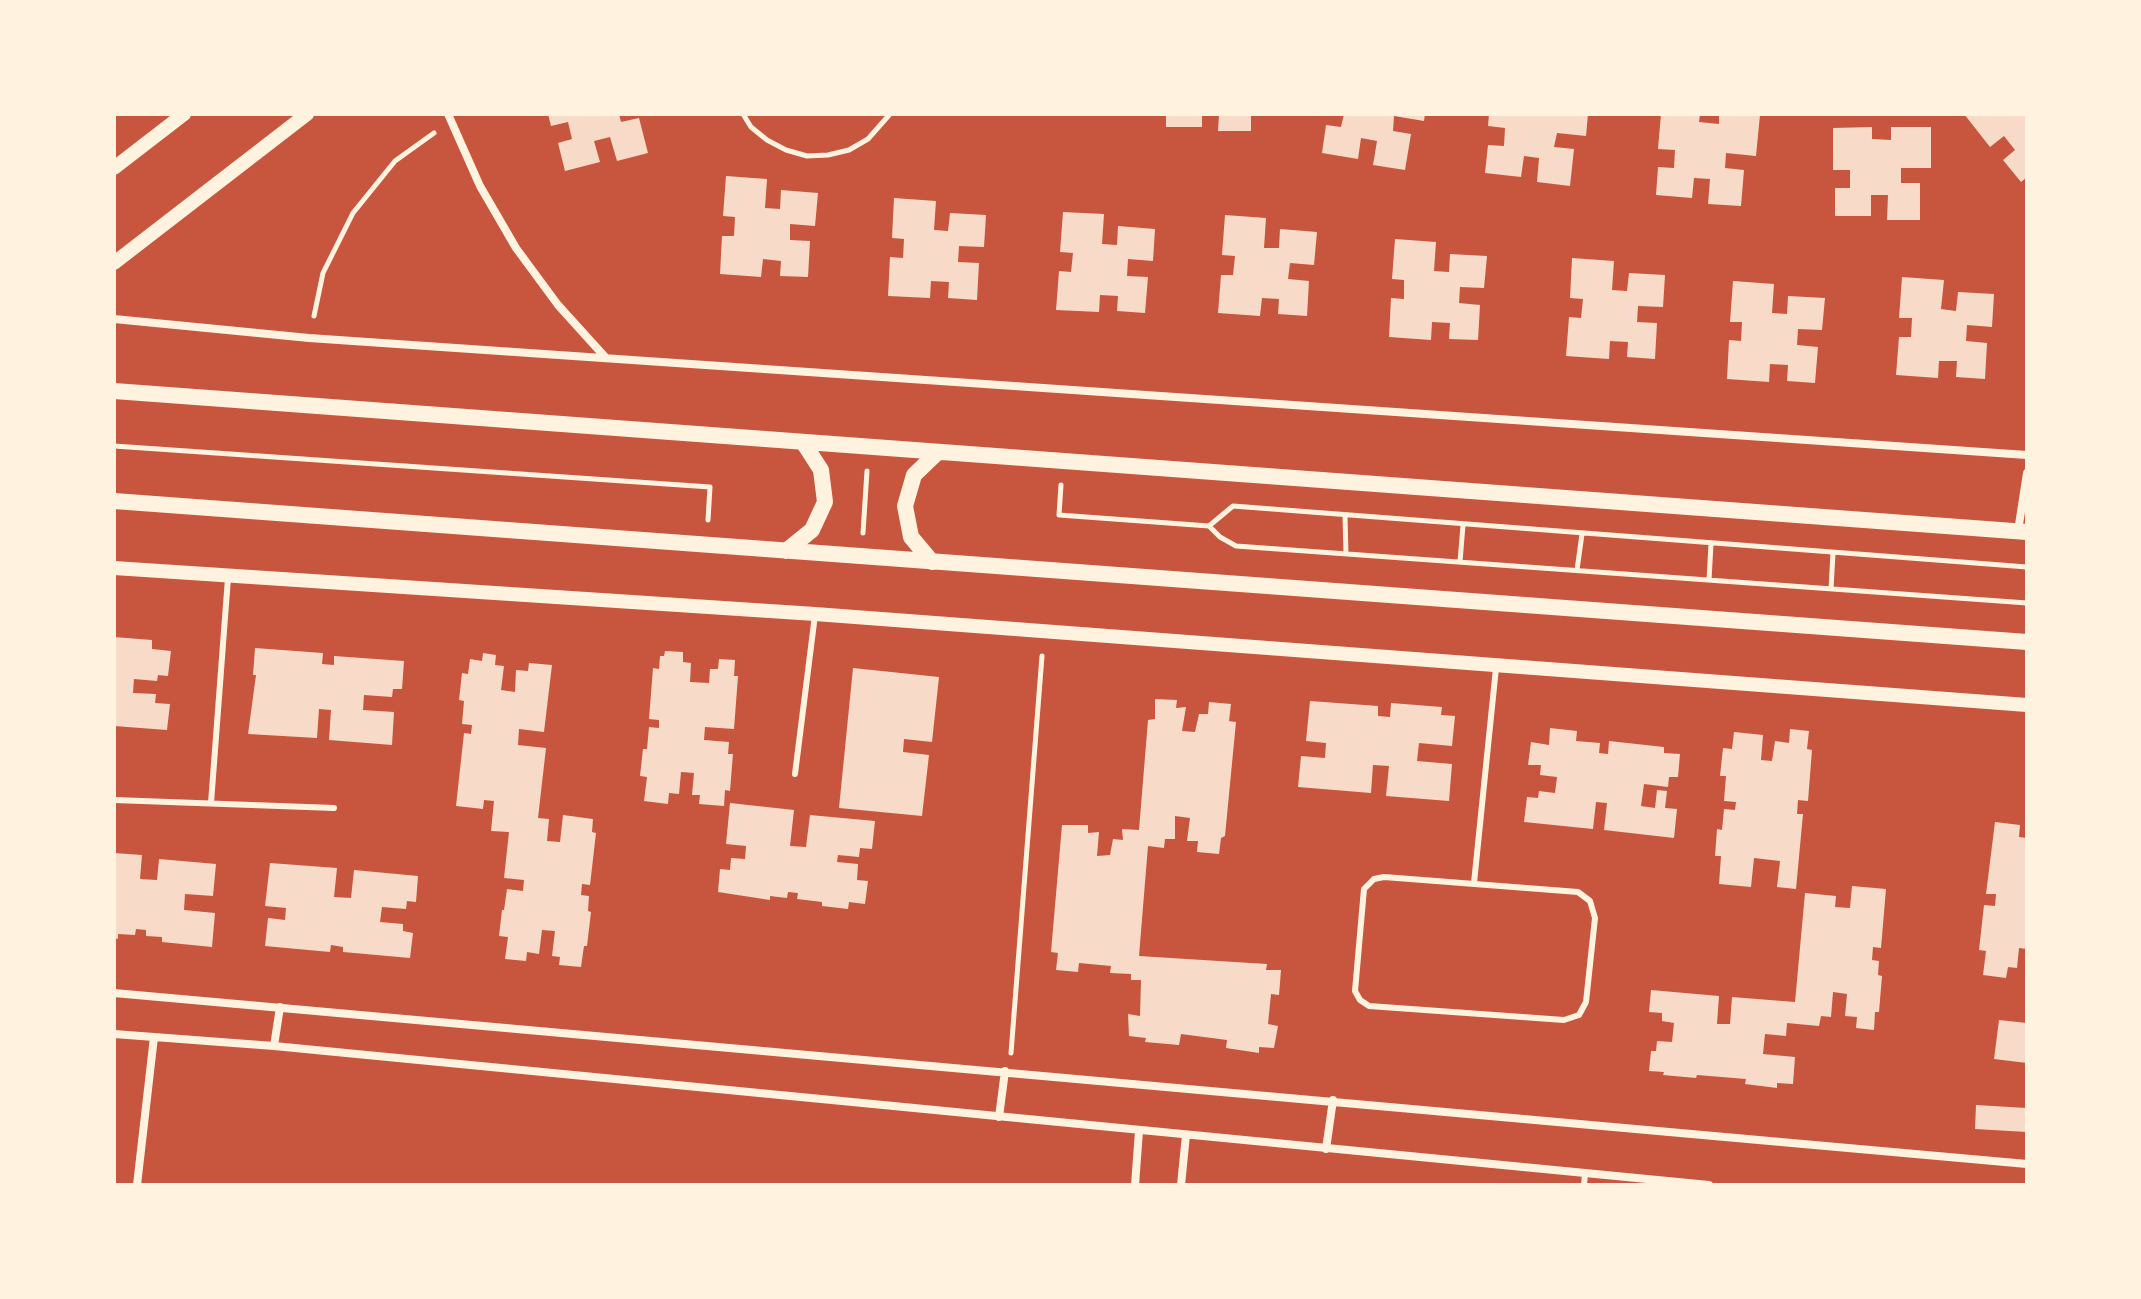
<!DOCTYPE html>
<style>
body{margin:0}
#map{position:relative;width:2141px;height:1299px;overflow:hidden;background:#c8553d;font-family:Montserrat,sans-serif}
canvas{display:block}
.frame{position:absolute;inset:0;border:116px solid #fff3e0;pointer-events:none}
</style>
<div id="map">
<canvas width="2141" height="1299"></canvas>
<div class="frame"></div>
</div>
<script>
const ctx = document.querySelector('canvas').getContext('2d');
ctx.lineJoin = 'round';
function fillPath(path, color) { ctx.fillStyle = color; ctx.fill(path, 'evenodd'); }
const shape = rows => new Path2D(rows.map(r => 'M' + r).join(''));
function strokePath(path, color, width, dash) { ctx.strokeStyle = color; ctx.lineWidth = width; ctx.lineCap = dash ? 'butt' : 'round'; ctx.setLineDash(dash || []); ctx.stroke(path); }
fillPath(shape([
 [548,114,619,114,621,122,639,118,648,153,617,161,610,137,594,141,600,162,565,171,558,143,572,139,568,122,551,126],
 [1166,114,1202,114,1202,127,1166,127],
 [1219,114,1251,114,1251,131,1218,131],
 [1344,114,1425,114,1424,121,1394,116,1393,131,1411,134,1405,170,1373,165,1377,141,1361,138,1358,159,1322,153,1326,125,1341,127],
 [1489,114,1588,114,1586,136,1557,133,1554,147,1574,149,1570,186,1537,182,1539,158,1524,156,1521,177,1485,173,1488,145,1504,146,1505,128,1488,126],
 [1661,114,1700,114,1699,122,1719,124,1719,114,1760,115,1756,156,1726,153,1725,168,1744,170,1741,206,1708,204,1710,179,1694,178,1692,198,1656,195,1658,167,1674,168,1675,150,1658,149],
 [1964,114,2027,114,2027,177,2021,182,2003,160,2015,150,2004,136,1990,147],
 [1872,127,1872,139,1891,140,1891,127,1931,127,1931,168,1901,168,1901,183,1920,183,1920,220,1887,220,1888,195,1871,195,1871,216,1835,216,1835,188,1850,188,1850,170,1833,170,1833,128],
 [726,176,767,179,765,208,780,209,781,190,818,193,815,226,790,224,790,240,810,241,808,277,780,276,781,261,763,259,761,277,720,274,722,236,734,236,735,217,723,216],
 [894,198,936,201,934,230,948,231,950,213,986,215,984,247,959,246,958,262,979,263,977,300,948,298,949,282,931,281,930,298,888,296,890,257,903,258,904,239,892,238],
 [1063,212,1104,214,1102,244,1117,245,1118,226,1155,229,1153,261,1128,259,1127,276,1148,277,1145,313,1117,311,1118,296,1100,295,1099,312,1056,310,1059,271,1071,272,1073,253,1060,252],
 [1225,215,1266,218,1264,248,1279,248,1280,229,1317,232,1314,265,1290,263,1288,279,1309,281,1307,316,1278,314,1279,299,1262,298,1260,316,1218,313,1221,275,1233,275,1235,256,1222,255],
 [1395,239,1436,242,1434,271,1449,272,1450,254,1487,256,1484,288,1460,287,1459,303,1480,305,1478,340,1449,339,1450,323,1432,322,1431,340,1389,337,1391,298,1404,299,1404,280,1392,279],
 [1572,258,1614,261,1612,290,1627,291,1629,273,1665,275,1663,307,1638,306,1637,322,1657,323,1655,359,1627,357,1628,342,1610,341,1609,359,1566,356,1569,317,1581,318,1583,299,1570,298],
 [1902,277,1944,280,1941,309,1956,311,1958,292,1994,294,1992,327,1967,325,1966,341,1987,343,1985,379,1956,377,1957,361,1939,361,1938,378,1896,375,1899,337,1911,337,1912,318,1899,318],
 [1733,281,1774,284,1772,313,1787,314,1788,296,1825,298,1822,330,1798,329,1797,345,1818,347,1815,383,1787,381,1788,365,1770,364,1769,382,1727,379,1729,340,1741,341,1742,322,1730,322],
 [114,637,152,640,152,649,171,651,168,676,158,675,157,681,134,679,133,693,156,694,155,703,170,704,167,730,114,726],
 [255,648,323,653,322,664,334,665,334,656,404,661,402,689,393,689,392,697,364,695,363,710,394,712,392,745,329,740,331,710,319,709,317,738,248,734,256,675,253,675],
 [665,651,683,652,683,662,691,663,690,682,709,683,710,669,718,669,719,659,735,660,734,676,738,676,734,729,705,727,704,740,729,742,728,754,733,754,730,791,725,790,724,806,699,804,700,795,692,795,694,773,681,772,679,794,669,793,668,804,644,801,647,777,640,776,643,749,647,749,649,727,659,728,659,720,649,719,653,668,659,669,660,656,664,656],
 [483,653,496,655,495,665,504,666,501,690,515,692,516,670,528,671,529,663,552,665,544,732,519,729,518,745,546,748,538,818,549,819,547,841,560,842,563,815,593,819,592,832,596,833,590,885,582,884,581,895,589,896,588,911,591,912,587,946,584,946,581,967,559,965,560,957,552,956,555,931,542,930,539,954,527,952,526,961,505,959,508,937,499,936,502,910,504,910,507,889,523,891,524,880,504,878,509,832,491,831,494,801,484,800,483,809,456,806,464,733,471,734,472,725,462,724,464,701,459,700,462,673,468,674,470,659,482,661],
 [853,668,939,677,932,742,904,739,903,752,929,755,922,816,839,808],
 [1155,699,1177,700,1176,708,1186,707,1182,731,1195,732,1199,714,1208,714,1209,702,1231,704,1229,721,1236,722,1225,836,1221,838,1219,854,1197,852,1198,841,1187,841,1190,818,1175,816,1175,839,1165,839,1164,848,1148,846,1139,956,1267,964,1266,970,1281,970,1279,995,1271,994,1268,1024,1278,1026,1274,1048,1259,1047,1259,1053,1226,1048,1227,1040,1181,1034,1179,1045,1145,1042,1146,1038,1129,1036,1128,1014,1140,1016,1141,980,1131,980,1131,974,1110,973,1111,966,1079,963,1078,972,1056,970,1058,953,1051,952,1062,825,1088,825,1088,833,1099,832,1097,856,1110,855,1113,839,1123,840,1122,829,1139,830,1148,720,1155,719],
 [1310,701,1378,706,1378,716,1390,717,1391,703,1442,707,1441,715,1455,716,1452,746,1419,743,1417,761,1452,764,1449,801,1386,796,1389,766,1373,765,1371,793,1298,787,1301,756,1325,758,1326,743,1306,741],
 [1550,728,1577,731,1576,741,1600,743,1599,753,1608,754,1609,741,1664,747,1664,753,1680,754,1678,777,1669,777,1668,787,1644,784,1641,806,1655,808,1657,790,1667,791,1665,808,1677,809,1674,838,1604,830,1607,803,1596,802,1593,829,1524,822,1527,797,1538,798,1539,791,1555,793,1557,777,1540,775,1541,765,1528,765,1531,742,1549,745],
 [1790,729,1809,731,1807,749,1812,750,1808,801,1798,800,1797,814,1803,814,1796,889,1777,887,1780,861,1754,858,1751,887,1719,884,1721,856,1715,856,1717,829,1722,830,1724,809,1735,810,1736,802,1724,801,1726,776,1720,776,1723,748,1732,749,1734,732,1763,735,1761,760,1772,761,1775,741,1789,743],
 [730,803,794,810,790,846,806,847,810,815,875,821,872,849,860,848,859,857,838,855,837,862,858,864,857,880,868,881,865,904,849,902,848,909,822,906,822,902,797,899,798,893,788,892,787,898,770,896,770,900,718,892,720,869,730,870,731,858,745,859,746,846,726,844],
 [1995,822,2020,825,2019,837,2027,838,2027,949,2019,948,2017,968,2008,967,2006,978,1983,975,1986,951,1979,950,1984,905,1995,906,1996,894,1986,894],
 [114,853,142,855,140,879,157,880,159,859,216,864,213,896,185,894,184,910,215,913,212,947,162,942,162,937,146,936,146,930,136,929,135,935,118,934,118,939,114,938],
 [270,863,337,868,334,897,351,898,354,870,418,876,416,902,407,901,406,909,382,907,380,922,403,924,403,931,413,933,410,958,343,952,343,947,331,945,330,952,265,946,268,918,285,920,286,908,265,906],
 [1852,886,1886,889,1881,948,1873,947,1872,960,1879,961,1878,975,1882,976,1879,1012,1875,1012,1874,1030,1856,1028,1857,1017,1845,1016,1847,994,1833,992,1831,1017,1821,1016,1819,1026,1787,1023,1786,1036,1765,1034,1763,1054,1795,1057,1793,1084,1777,1083,1777,1088,1745,1084,1746,1079,1697,1075,1696,1078,1663,1075,1664,1072,1649,1071,1651,1051,1656,1051,1657,1041,1672,1042,1674,1023,1662,1021,1662,1013,1649,1012,1651,990,1719,996,1717,1024,1730,1024,1732,997,1795,1002,1805,893,1836,896,1835,907,1850,908],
 [1999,1020,2027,1023,2027,1063,1994,1059],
 [1976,1105,2027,1108,2027,1132,1975,1129]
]), '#f7dbc8');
strokePath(shape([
 [743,114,751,127,767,140,786,150,807,156,828,155,849,150,868,139,890,114],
 [314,316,323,273,353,213,395,161,434,133],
 [114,446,710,487,708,520],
 [1061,485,1059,515,1209,526,1220,537,1236,546,2027,603],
 [1345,516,1346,554],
 [1209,526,1233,506,2027,567],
 [863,533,867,471],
 [1460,562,1463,525],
 [1577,570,1582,534],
 [1709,580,1711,544],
 [1831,589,1833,553],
 [1011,1053,1042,656]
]), '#fff3e0', 5);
strokePath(shape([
 [795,774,815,615],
 [114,800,334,808],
 [211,803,228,578],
 [1384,877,1578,892,1590,901,1595,918,1586,1002,1579,1015,1564,1020,1369,1006,1360,1000,1355,991,1364,889,1374,879,1384,877],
 [1474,883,1496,668],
 [1584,1185,1585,1174]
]), '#fff3e0', 6);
strokePath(shape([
 [448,114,480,186,516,248,558,305,606,358],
 [114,319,309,338,2027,455],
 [2018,531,2027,473],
 [114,993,2027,1164],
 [114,1034,274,1046,1709,1185],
 [274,1046,280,1007],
 [999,1117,1005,1071],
 [1326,1149,1333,1100],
 [137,1185,154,1037],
 [1135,1185,1139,1131],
 [1181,1185,1186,1135]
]), '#fff3e0', 8);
strokePath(shape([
 [114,168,184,114],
 [114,263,307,114],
 [114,568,815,614,2027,705]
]), '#fff3e0', 14);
strokePath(shape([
 [114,391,2027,532],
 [114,501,2027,642],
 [786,551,812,530,825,502,821,470,803,442],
 [932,562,911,537,905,506,914,475,938,452]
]), '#fff3e0', 16);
</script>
